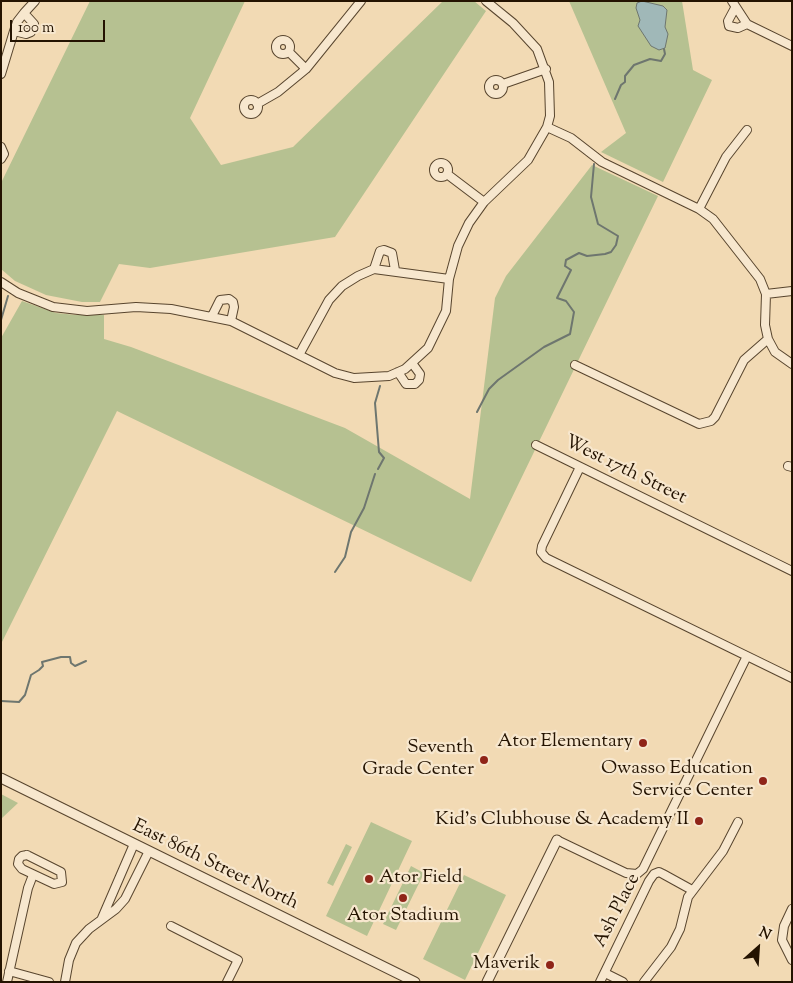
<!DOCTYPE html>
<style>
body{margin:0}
#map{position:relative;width:793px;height:983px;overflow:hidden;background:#f2dab4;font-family:"Sorts Mill Goudy",serif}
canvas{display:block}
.frame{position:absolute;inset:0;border:2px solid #241301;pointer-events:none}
.north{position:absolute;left:733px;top:923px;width:50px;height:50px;-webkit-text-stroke:4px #f7e7ce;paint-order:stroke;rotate:26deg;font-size:14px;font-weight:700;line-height:20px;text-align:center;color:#241301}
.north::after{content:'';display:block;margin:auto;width:18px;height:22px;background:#241301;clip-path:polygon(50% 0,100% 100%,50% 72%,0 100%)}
.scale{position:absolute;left:10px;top:20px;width:95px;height:22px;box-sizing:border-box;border:2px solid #241301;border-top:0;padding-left:6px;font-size:15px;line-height:18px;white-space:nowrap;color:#241301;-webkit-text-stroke:4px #f7e7ce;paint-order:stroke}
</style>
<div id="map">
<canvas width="793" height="983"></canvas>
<div class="frame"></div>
<div class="north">N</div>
<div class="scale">100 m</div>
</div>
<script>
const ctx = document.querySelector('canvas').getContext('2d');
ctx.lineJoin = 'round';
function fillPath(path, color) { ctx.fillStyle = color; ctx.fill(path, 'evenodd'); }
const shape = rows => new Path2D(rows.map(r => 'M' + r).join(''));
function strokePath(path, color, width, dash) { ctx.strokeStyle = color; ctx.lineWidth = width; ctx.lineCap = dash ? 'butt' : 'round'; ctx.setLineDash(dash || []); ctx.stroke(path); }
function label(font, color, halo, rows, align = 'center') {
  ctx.font = font + ' "Sorts Mill Goudy",serif'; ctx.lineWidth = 4.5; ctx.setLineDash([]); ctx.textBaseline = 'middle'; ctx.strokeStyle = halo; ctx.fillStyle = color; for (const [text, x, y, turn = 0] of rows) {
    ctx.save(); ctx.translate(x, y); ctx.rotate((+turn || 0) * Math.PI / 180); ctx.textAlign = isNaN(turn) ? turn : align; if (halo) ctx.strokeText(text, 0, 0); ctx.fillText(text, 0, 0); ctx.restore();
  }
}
fillPath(shape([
 [90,1,245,1,190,118,221,165,293,147,443,1,474,1,486,11,335,237,150,268,119,264,100,302,82,302,46,295,15,281,1,269,1,183],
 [569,1,682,1,693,70,712,80,663,182,601,152,626,133],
 [592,165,658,196,471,582,117,411,1,644,1,338,22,301,56,313,76,315,104,315,104,339,131,347,345,428,470,499,495,298,506,276],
 [1,794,18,803,1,819],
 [371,822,412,841,367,936,326,916],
 [346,844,352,847,333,886,327,883],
 [411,866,424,873,396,930,383,924],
 [464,875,506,895,465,980,423,959]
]), '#b6c191');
const water = shape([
 [642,1,663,6,667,10,665,27,668,34,665,48,659,50,651,46,638,26,640,20,636,8,637,3,642,1]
]);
fillPath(water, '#a0b8b8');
strokePath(water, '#6e766f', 1);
strokePath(shape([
 [615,99,621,85,625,82,625,76,634,65,650,59,661,61,665,54,664,49],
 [1,320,8,296],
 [477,412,489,389,498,380,544,347,570,334,574,312,566,301,557,298,571,270,565,266,566,260,579,253,587,256,605,254,611,252,616,245,618,236,598,224,591,197,594,164],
 [378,469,384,458,379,452,375,403,380,386],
 [335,572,345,557,351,532,364,508,375,474],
 [1,701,19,702,25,695,31,675,39,670,43,666,42,662,61,657,70,657,71,663,75,666,86,661]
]), '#6e766f', 2);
const minor = shape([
 [732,1,747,24,792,46],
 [735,8,728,21,729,26,738,28,747,24],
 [24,13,34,24,31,32,26,34,14,31,17,22,24,13,35,1],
 '276 47a7 7 0 1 1 14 0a7 7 0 1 1-14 0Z',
 [289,52,306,69],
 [1,74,14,31],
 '489 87a7 7 0 1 1 14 0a7 7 0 1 1-14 0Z',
 [503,84,546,69],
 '244 107a7 7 0 1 1 14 0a7 7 0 1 1-14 0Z',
 [257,104,278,92,306,69,361,1],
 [547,127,571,138,602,162,699,209,713,219,760,279,766,294,765,325,768,339,775,352,792,364],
 [1,147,4,154,1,159],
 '434 170a7 7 0 1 1 14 0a7 7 0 1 1-14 0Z',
 [447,174,484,202],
 [699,209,726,157,747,130],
 [374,269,380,251,384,250,392,253,395,270],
 [1,282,18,293,53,307,87,311,136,307,171,309,231,321,335,373,354,378,389,376,405,369,428,348,446,311,449,279,458,246,469,223,484,202,528,160,547,127,550,116,549,82,537,49,513,23,486,1],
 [766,294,792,291],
 [212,316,220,300,229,299,233,302,234,307,231,321],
 [299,355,329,300,342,286,358,276,374,269,449,279],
 [575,365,699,424,711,421,715,417,744,360,768,339],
 [398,372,406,384,415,384,419,380,420,374,412,363],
 [536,445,792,571],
 [788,466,792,467],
 [580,467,542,546,541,552,546,558,792,678],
 [557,840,626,873,637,874,643,869,747,656],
 [27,855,61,872,62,882,54,884,22,869,18,864,19,859,22,856,27,855],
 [792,909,784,926,782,940,792,960],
 [102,918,134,844],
 [171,926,238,960,227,982],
 [9,971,49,982],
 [605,973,623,982],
 [7,982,28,888,33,875],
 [65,982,69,960,76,943,89,929,116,909,125,899,149,851],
 [600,982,649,881,654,874,659,872,663,874,692,890],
 [644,982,671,947,680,929,688,897,723,851,738,822]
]);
const tertiary = shape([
 [1,778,415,982],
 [487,982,557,840]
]);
strokePath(minor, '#58452e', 10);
strokePath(tertiary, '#58452e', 11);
strokePath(minor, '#f7e7ce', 8);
strokePath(tertiary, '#f7e7ce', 9);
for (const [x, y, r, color] of [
 [643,743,5,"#8f2418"],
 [484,760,5,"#8f2418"],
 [763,781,5,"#8f2418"],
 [699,821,5,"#8f2418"],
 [369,879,5,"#8f2418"],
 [403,898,5,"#8f2418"],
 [550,965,5,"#8f2418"]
]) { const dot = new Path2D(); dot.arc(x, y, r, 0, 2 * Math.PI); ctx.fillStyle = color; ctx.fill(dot); strokePath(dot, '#f7e7ce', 2); }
label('19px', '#241301', '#f7e7ce', [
 ["West 17th Street",625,471,26],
 ["East 86th Street North",215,866,26],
 ["Ash Place",618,911,-63]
]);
label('19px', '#241301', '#f7e7ce', [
 ["Ator Elementary",633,743],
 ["Seventh",474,749],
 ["Grade Center",474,771],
 ["Owasso Education",753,770],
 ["Service Center",753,792],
 ["Kid's Clubhouse & Academy II",689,821],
 ["Ator Field",379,879,"left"],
 ["Ator Stadium",403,917,"center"],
 ["Maverik",540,965]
], 'right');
</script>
